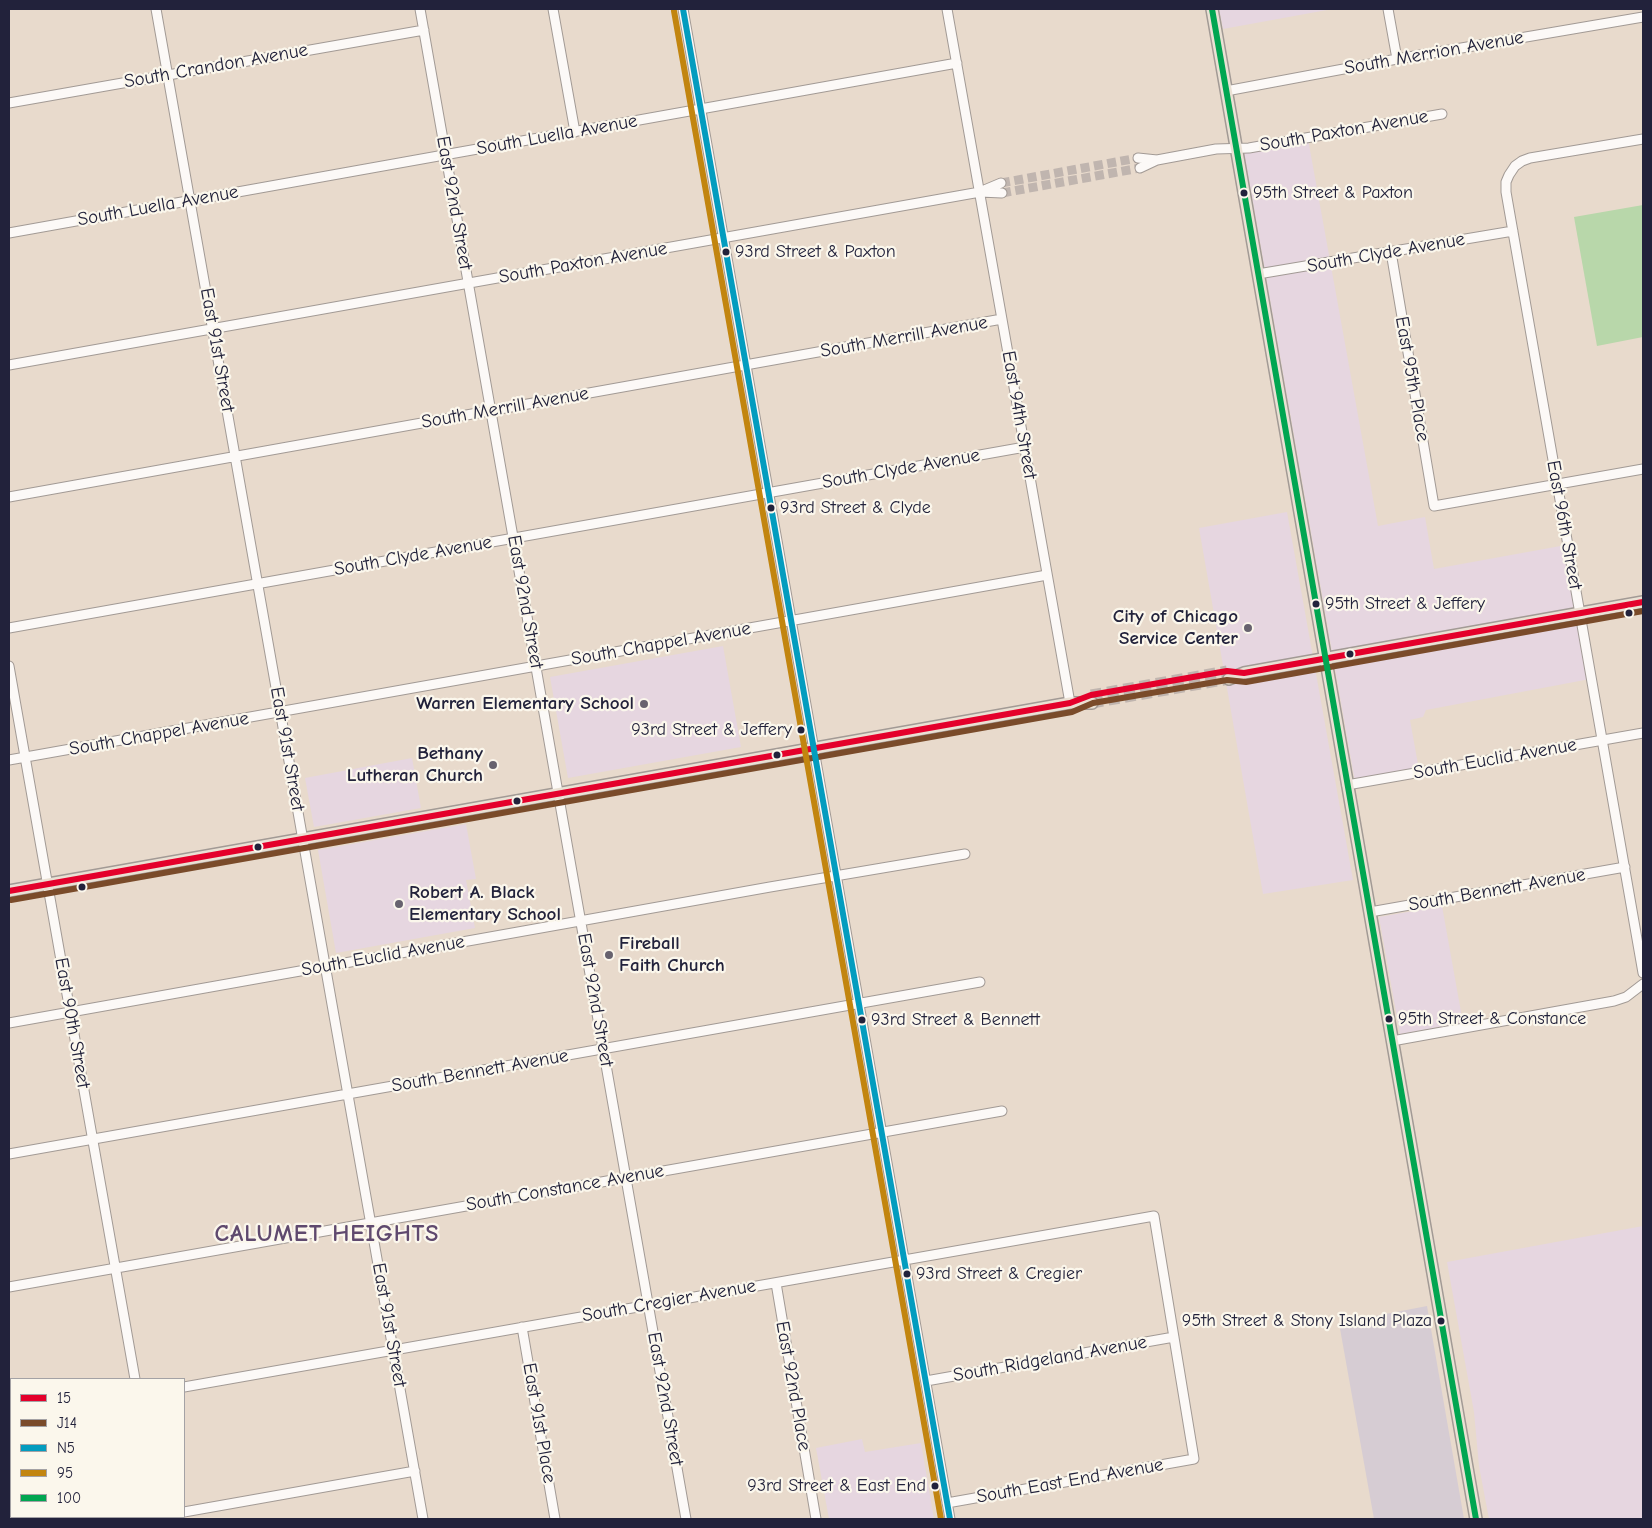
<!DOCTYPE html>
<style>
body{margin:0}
#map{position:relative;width:1652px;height:1528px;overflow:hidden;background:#e8dacc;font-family:"Comic Neue",sans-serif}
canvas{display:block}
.frame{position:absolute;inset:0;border:10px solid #22223b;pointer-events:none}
.legend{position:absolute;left:10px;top:1378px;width:175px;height:140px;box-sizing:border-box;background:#fbf7ec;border:1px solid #a4a2a5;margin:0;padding:6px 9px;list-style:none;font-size:15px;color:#22223b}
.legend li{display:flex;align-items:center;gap:10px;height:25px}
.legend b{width:25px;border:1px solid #a4a2a5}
</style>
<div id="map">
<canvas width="1652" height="1528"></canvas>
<div class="frame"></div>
<ul class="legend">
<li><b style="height:6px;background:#e4002b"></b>15</li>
<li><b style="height:6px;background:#7a4b2a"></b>J14</li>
<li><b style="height:6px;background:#039cbf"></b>N5</li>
<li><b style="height:6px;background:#c2850f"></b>95</li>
<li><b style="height:6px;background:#00a651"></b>100</li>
</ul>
</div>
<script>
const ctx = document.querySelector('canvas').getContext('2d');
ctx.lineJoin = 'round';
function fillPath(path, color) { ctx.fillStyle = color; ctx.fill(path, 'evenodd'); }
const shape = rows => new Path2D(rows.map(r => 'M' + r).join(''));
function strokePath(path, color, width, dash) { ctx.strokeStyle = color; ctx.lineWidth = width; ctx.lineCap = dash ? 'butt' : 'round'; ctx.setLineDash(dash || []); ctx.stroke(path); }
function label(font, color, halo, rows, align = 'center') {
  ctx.font = font + ' "Comic Neue",sans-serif'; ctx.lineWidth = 4.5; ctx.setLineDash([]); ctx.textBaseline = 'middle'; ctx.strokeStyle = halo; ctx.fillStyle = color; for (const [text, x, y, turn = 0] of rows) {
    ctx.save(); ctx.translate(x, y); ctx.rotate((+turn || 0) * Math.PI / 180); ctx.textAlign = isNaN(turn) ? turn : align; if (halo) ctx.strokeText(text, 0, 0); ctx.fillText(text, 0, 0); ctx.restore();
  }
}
fillPath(shape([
 [1219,9,1327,9,1327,10,1223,29],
 [1308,139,1378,526,1425,517,1434,569,1566,545,1590,679,1426,710,1423,717,1410,720,1419,770,1355,782,1244,151],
 [1287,512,1353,880,1263,894,1199,528],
 [723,646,741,747,568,778,550,677],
 [412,758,421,808,314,827,305,778],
 [466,824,476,879,466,880,475,928,336,953,318,850],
 [1442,906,1463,1023,1400,1034,1379,917],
 [1643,1226,1643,1519,1489,1519,1479,1466,1474,1412,1447,1262],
 [862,1439,865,1452,921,1443,934,1519,829,1519,816,1448]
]), '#e6d6e0');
fillPath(shape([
 [1427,1306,1464,1519,1374,1519,1339,1323]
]), '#d6ccd3');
fillPath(shape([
 [1643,205,1643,337,1597,346,1574,217]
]), '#b8d7aa');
strokePath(shape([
 [1001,183,1138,158],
 [1002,193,1140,168]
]), '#c0b5af', 9, [9, 4.5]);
strokePath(shape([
 [1091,695,1227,671],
 [1092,703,1229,679]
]), '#c0b5af', 11, [11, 5.5]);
const minor = shape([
 [156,9,423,1519],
 [420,9,686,1519],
 [553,9,575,132],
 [683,9,950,1519],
 [947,9,1070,703],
 [1388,9,1397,59],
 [1226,91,1397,59,1643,17],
 [9,103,424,30],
 [1643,139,1530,158,1522,161,1515,166,1509,175,1506,182,1506,192,1643,973],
 [1138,158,1157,160],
 [1140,168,1157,160,1216,149,1249,148,1442,114],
 [982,191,1001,183],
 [9,233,957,63],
 [1391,252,1434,506,1643,469],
 [1258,274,1513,231],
 [9,365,980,192,1002,193],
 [9,497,1002,319],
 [9,628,1025,447],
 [9,666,135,1379],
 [9,760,1047,575],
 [1347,785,1643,733],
 [1370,912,1625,867],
 [9,1023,770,887,965,854],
 [1392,1041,1614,1001,1626,997,1643,984],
 [9,1154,980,982],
 [776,1283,816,1519],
 [9,1287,1002,1111],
 [522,1327,555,1519],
 [926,1381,1174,1337],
 [184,1387,1154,1216,1194,1459,947,1503],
 [9,1418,11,1417],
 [184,1512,415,1471],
 [143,1519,157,1517]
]);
const major = shape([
 [1212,9,1476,1519],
 [1229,679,1244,673,1643,602],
 [9,891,1070,703,1092,703]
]);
strokePath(minor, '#a29a95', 11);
strokePath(major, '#a29a95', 14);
strokePath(minor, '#fcf9f7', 9);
strokePath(major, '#eae1d4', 11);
strokePath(shape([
 [9,891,1070,703,1091,695,1227,671,1244,673,1643,602]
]), '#e4002b', 6);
strokePath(shape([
 [11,900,1072,712,1093,703,1227,680,1246,682,1643,611]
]), '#7a4b2a', 6);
strokePath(shape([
 [683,9,950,1519]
]), '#039cbf', 6);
strokePath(shape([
 [674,11,941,1519]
]), '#c2850f', 6);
strokePath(shape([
 [1212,9,1476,1519]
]), '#00a651', 6);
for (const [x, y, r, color] of [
 [1244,193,4.5,"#22223b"],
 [726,252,4.5,"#22223b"],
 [771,508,4.5,"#22223b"],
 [1316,604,4.5,"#22223b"],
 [1629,613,4.5,"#22223b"],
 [1248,628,5,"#67626e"],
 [1350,654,4.5,"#22223b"],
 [644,704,5,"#67626e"],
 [801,730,4.5,"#22223b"],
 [777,755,4.5,"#22223b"],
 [493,765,5,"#67626e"],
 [517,801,4.5,"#22223b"],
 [258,847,4.5,"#22223b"],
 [82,887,4.5,"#22223b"],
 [399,904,5,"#67626e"],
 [609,955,5,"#67626e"],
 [1389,1019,4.5,"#22223b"],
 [862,1020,4.5,"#22223b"],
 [907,1274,4.5,"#22223b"],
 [1441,1321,4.5,"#22223b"],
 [935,1486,4.5,"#22223b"]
]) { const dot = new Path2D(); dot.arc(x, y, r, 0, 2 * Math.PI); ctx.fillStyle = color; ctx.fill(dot); strokePath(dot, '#fbf7ec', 2); }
label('18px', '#22223b', '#fbf7ec', [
 ["95th Street & Paxton",1253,193],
 ["93rd Street & Paxton",735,252],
 ["93rd Street & Clyde",780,508],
 ["95th Street & Jeffery",1325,604],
 ["93rd Street & Jeffery",792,730,"right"],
 ["95th Street & Constance",1398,1019],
 ["93rd Street & Bennett",871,1020],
 ["93rd Street & Cregier",916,1274],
 ["95th Street & Stony Island Plaza",1432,1321,"right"],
 ["93rd Street & East End",926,1486,"right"]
], 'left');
label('19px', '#22223b', '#fbf7ec', [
 ["South Merrion Avenue",1434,53,-10],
 ["South Crandon Avenue",216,66,-10],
 ["South Paxton Avenue",1344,131,-10],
 ["South Luella Avenue",557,135,-10],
 ["East 92nd Street",454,203,80],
 ["South Luella Avenue",158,206,-10],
 ["South Clyde Avenue",1386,253,-10],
 ["South Paxton Avenue",583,263,-10],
 ["South Merrill Avenue",904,337,-10],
 ["East 91st Street",217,350,80],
 ["East 95th Place",1412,379,80],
 ["South Merrill Avenue",505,408,-10],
 ["East 94th Street",1019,415,80],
 ["South Clyde Avenue",901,469,-10],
 ["East 96th Street",1564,525,80],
 ["South Clyde Avenue",413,556,-10],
 ["East 92nd Street",525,602,80],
 ["South Chappel Avenue",661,644,-10],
 ["South Chappel Avenue",159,734,-10],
 ["East 91st Street",287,749,80],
 ["South Euclid Avenue",1495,759,-10],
 ["South Bennett Avenue",1497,890,-10],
 ["South Euclid Avenue",383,956,-10],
 ["East 92nd Street",595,1000,80],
 ["East 90th Street",72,1023,80],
 ["South Bennett Avenue",480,1071,-10],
 ["South Constance Avenue",565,1188,-10],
 ["South Cregier Avenue",669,1301,-10],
 ["East 91st Street",389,1325,80],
 ["South Ridgeland Avenue",1050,1359,-10],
 ["East 92nd Place",793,1386,80],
 ["East 92nd Street",665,1399,80],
 ["East 91st Place",539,1423,80],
 ["South East End Avenue",1070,1481,-10]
]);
label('bold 19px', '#22223b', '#fbf7ec', [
 ["City of Chicago",1238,617],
 ["Service Center",1238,639],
 ["Warren Elementary School",634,704],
 ["Bethany",483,754],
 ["Lutheran Church",483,776],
 ["Robert A. Black",409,893,"left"],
 ["Elementary School",409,915,"left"],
 ["Fireball",619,944,"left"],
 ["Faith Church",619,966,"left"]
], 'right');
ctx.letterSpacing = '1px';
label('bold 24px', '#5f496e', '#fbf7ec', [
 ["CALUMET HEIGHTS",327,1234]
]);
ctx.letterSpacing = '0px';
</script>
